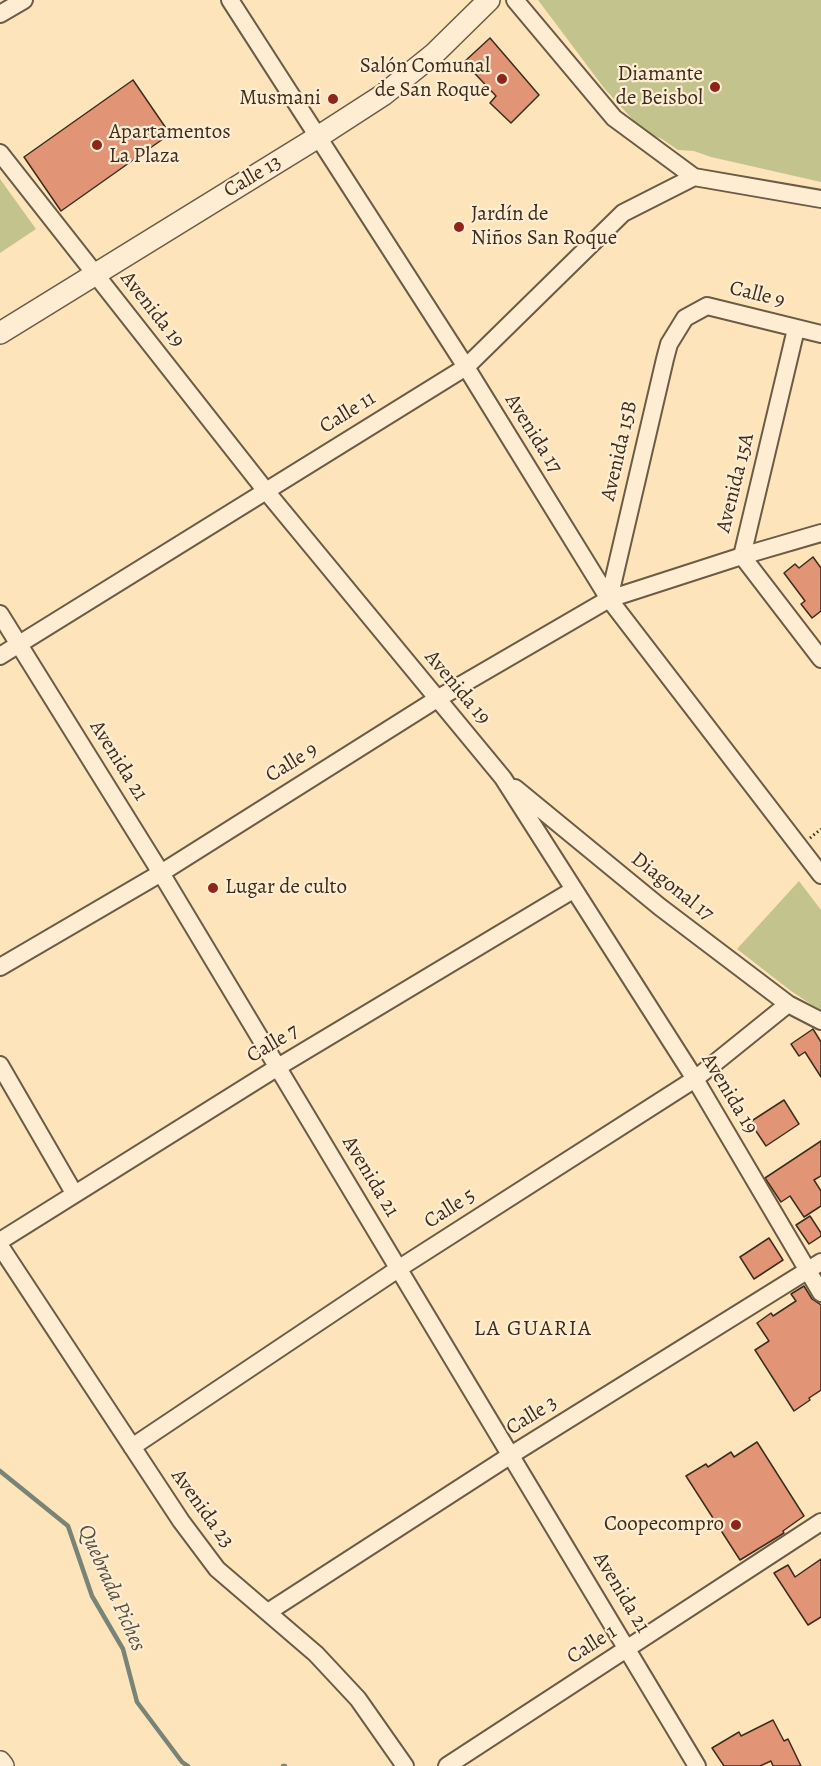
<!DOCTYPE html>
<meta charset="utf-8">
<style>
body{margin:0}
canvas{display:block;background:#fee4ba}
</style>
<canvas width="821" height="1766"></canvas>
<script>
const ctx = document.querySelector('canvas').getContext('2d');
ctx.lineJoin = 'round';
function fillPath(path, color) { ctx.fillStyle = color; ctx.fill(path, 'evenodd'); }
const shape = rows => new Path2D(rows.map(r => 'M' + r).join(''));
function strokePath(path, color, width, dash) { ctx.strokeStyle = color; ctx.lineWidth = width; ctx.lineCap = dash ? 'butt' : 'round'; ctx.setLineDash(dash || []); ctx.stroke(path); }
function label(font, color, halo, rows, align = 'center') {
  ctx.font = font + ' Alegreya,serif'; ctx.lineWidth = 4.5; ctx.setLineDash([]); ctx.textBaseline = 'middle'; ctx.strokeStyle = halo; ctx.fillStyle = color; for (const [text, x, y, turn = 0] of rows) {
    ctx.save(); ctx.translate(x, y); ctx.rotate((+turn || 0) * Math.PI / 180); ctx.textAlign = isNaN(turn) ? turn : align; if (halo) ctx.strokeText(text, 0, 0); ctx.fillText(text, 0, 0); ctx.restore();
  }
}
fillPath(shape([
 [538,0,821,0,821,182,711,157,694,151,678,150,662,139,644,132,604,88],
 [0,179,36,229,0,253],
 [799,881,821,910,821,1011,791,991,737,949]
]), '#c3c38d');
strokePath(shape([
 [0,1471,68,1526,92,1596,123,1649,137,1702,182,1762,188,1766],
 [283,1766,285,1766]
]), '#788477', 4.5);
const building = shape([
 [490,38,539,95,511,123,490,103,496,96,464,62,490,38],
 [133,80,170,134,61,211,24,157,133,80],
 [813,557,821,568,821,611,812,618,801,604,805,601,784,573,795,564,799,568,813,557],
 [813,1029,821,1042,821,1077,805,1052,799,1056,791,1044,813,1029],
 [784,1100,799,1124,766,1146,750,1122,784,1100],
 [821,1141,821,1176,814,1180,821,1191,821,1206,804,1217,790,1196,781,1202,765,1178,821,1141],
 [810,1216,821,1233,821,1236,809,1244,796,1225,810,1216],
 [769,1238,783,1260,754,1279,740,1257,769,1238],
 [804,1286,812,1299,821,1305,821,1390,809,1398,810,1400,794,1411,755,1350,769,1341,757,1323,771,1313,773,1316,796,1301,791,1294,804,1286],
 [757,1442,804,1516,783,1531,784,1533,740,1560,686,1476,706,1464,708,1467,731,1452,734,1457,757,1442],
 [821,1559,821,1617,808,1625,774,1573,788,1565,795,1577,821,1559],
 [773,1720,784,1741,788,1739,801,1766,773,1766,771,1761,760,1766,724,1766,712,1748,739,1732,741,1736,773,1720]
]);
fillPath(building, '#e29576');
strokePath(building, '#3c2d1e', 1.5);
const minor = shape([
 [230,0,466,367,609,599,821,875],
 [515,0,614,118,694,177,821,199],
 [0,14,24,0],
 [0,153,266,491,503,778,695,1079,821,1293],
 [796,329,742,556,821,659],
 [609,599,665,359,669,344,685,318,707,306,821,334],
 [0,614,161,873,697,1766],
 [0,656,466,367,623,213,694,177],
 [515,788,660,907,788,1004,821,1021],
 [0,967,161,873,437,699,609,599,742,556,821,533],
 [0,1065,74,1193],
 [0,1241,278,1067,573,890],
 [0,1246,181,1521,217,1569,316,1654,358,1699,405,1766],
 [132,1447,398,1269,695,1079,788,1004],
 [268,1612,511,1455,821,1262],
 [447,1766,821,1522]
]);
const tertiary = shape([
 [0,333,318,137,383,95,434,54,489,0],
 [0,1762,3,1766]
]);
strokePath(minor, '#6c5b45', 20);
strokePath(tertiary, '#6c5b45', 24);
strokePath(shape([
 [810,838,821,829]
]), '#3c2d1e', 3, [1.5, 3]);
strokePath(minor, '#feedd2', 16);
strokePath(tertiary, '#feedd2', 21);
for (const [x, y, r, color] of [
 [502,79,6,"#8f2418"],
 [715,87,6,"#8f2418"],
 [333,99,6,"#8f2418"],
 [97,145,6,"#8f2418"],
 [459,227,6,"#8f2418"],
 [213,888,6,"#8f2418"],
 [736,1525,6,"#8f2418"]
]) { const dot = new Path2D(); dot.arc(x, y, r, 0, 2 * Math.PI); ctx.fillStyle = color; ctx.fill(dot); strokePath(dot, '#feedd2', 2); }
label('21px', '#3c2d1e', '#feedd2', [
 ["Salón Comunal",490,67],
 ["de San Roque",490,91],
 ["Diamante",703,75],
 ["de Beisbol",703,99],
 ["Musmani",321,99],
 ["Apartamentos",109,133,"left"],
 ["La Plaza",109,157,"left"],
 ["Jardín de",471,215,"left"],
 ["Niños San Roque",471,239,"left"],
 ["Lugar de culto",225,888,"left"],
 ["Coopecompro",724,1525]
], 'right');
label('21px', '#3c2d1e', '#feedd2', [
 ["Calle 13",253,177,-31],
 ["Calle 9",757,295,14],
 ["Avenida 19",152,310,52],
 ["Calle 11",348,413,-32],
 ["Avenida 17",533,434,58],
 ["Avenida 15B",620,451,-77],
 ["Avenida 15A",736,483,-76],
 ["Avenida 19",457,688,50],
 ["Avenida 21",118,761,58],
 ["Calle 9",292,763,-32],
 ["Diagonal 17",672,887,38],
 ["Calle 7",273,1044,-31],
 ["Avenida 19",729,1094,59],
 ["Avenida 21",370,1177,59],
 ["Calle 5",450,1209,-33],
 ["Calle 3",532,1416,-32],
 ["Avenida 23",202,1509,54],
 ["Avenida 21",621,1593,59],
 ["Calle 1",592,1645,-33]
]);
ctx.letterSpacing = '1.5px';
label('22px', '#3c2d1e', '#feedd2', [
 ["LA GUARIA",533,1330]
]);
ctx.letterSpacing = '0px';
label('italic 22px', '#555143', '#feedd2', [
 ["Quebrada Piches",111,1588,66]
]);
</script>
